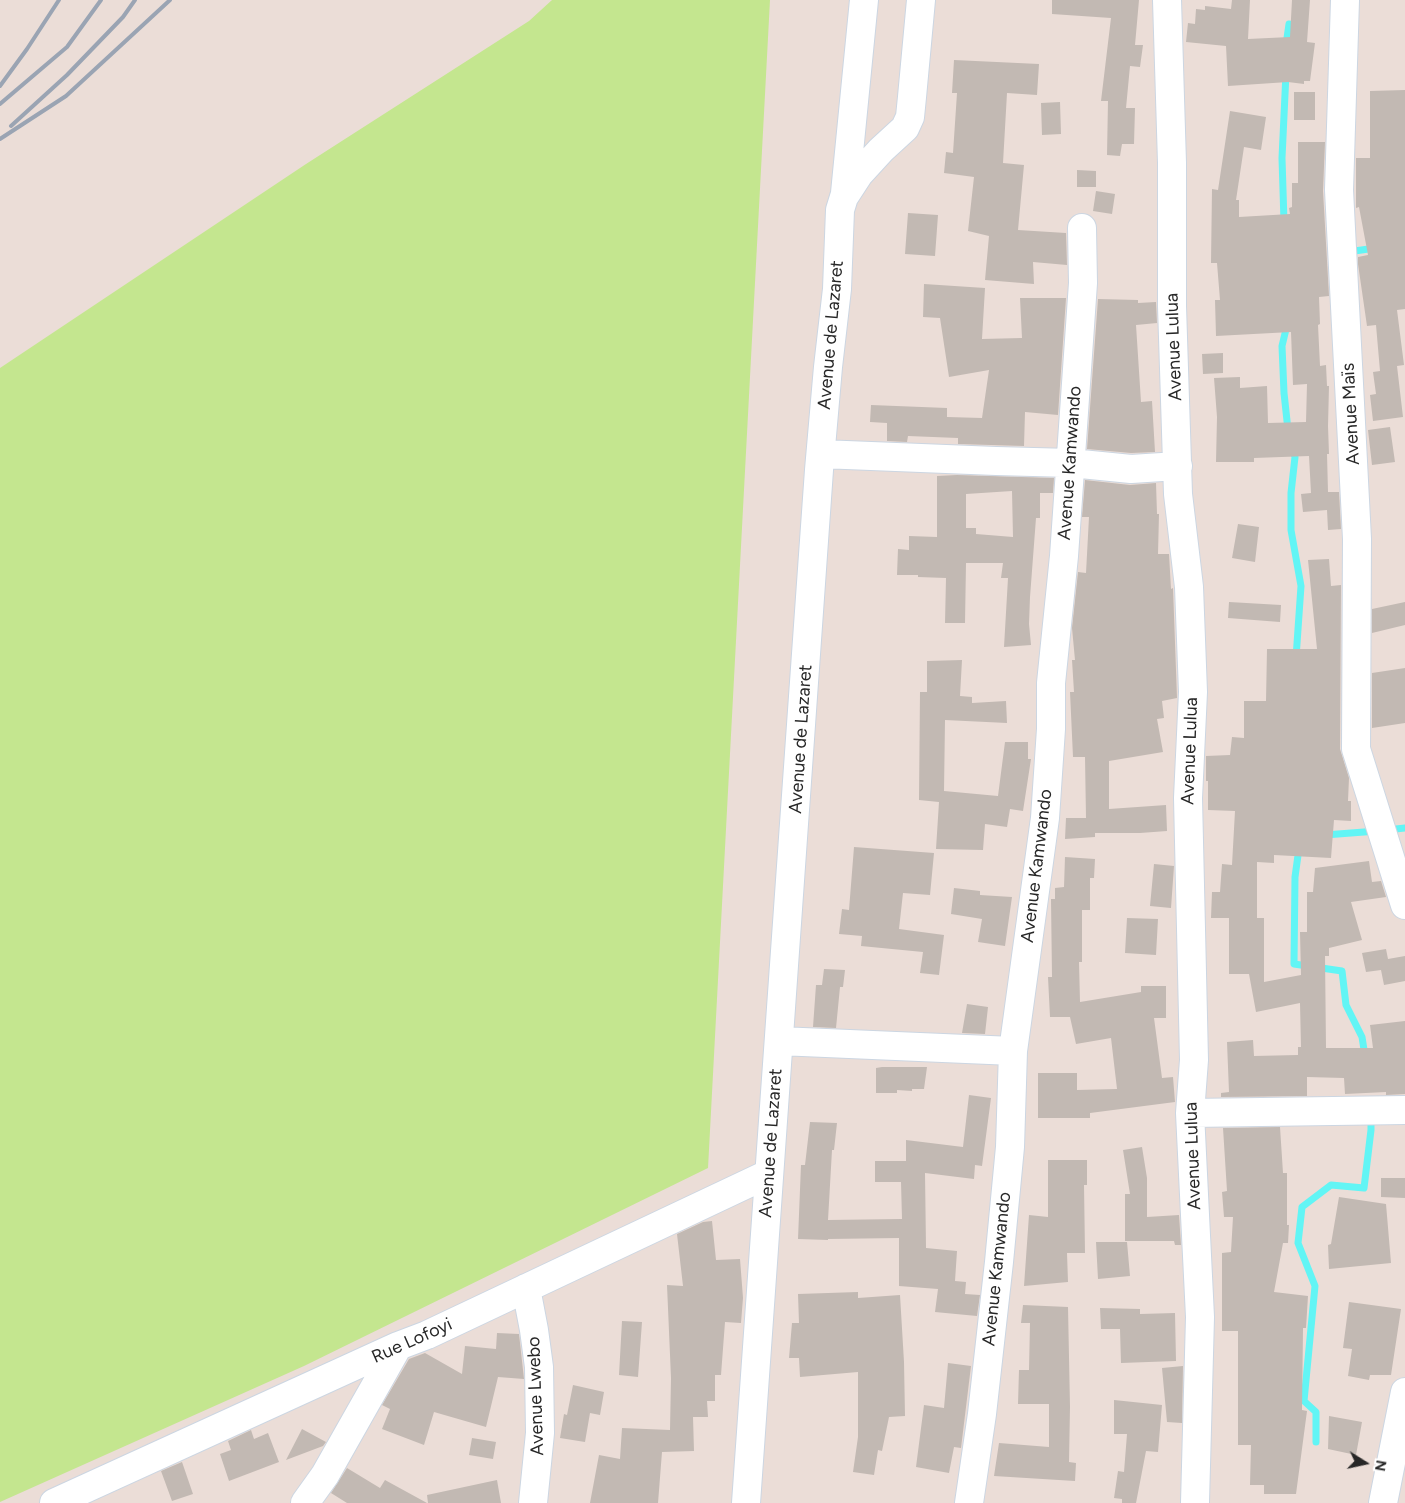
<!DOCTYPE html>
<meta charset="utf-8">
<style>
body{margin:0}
#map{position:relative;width:1405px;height:1503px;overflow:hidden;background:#ebddd7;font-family:Figtree,sans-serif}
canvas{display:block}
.north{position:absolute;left:1340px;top:1438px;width:50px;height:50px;-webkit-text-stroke:4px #fff;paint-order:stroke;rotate:100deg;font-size:14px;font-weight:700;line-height:20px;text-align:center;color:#272727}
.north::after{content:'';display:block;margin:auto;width:18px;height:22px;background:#272727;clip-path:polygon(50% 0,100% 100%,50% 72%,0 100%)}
</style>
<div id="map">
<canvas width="1405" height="1503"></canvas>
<div class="north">N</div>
</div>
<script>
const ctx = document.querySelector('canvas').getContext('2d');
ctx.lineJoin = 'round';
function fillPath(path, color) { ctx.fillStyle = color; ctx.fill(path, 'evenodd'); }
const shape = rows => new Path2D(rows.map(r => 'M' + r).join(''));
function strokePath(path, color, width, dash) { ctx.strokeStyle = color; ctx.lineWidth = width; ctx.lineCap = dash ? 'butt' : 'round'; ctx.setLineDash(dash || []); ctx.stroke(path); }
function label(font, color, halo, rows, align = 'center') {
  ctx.font = font + ' Figtree,sans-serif'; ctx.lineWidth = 4; ctx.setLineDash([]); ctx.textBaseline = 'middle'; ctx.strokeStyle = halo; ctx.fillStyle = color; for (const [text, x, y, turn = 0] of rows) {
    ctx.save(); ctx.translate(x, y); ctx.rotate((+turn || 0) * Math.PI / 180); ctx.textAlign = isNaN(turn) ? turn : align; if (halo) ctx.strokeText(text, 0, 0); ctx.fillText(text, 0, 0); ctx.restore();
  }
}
fillPath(shape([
 [552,0,770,0,708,1168,304,1366,0,1502,0,368,306,164,529,21]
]), '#c4e68f');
strokePath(shape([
 [1286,45,1289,24],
 [1284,222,1282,158,1286,73],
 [1347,252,1376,248],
 [1287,325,1282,346,1284,393,1288,430],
 [1292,448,1295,457,1291,493,1291,530,1301,586,1296,658],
 [1387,830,1405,828],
 [1325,835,1377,831],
 [1299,848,1295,877,1294,964,1342,971,1346,1005,1362,1037,1365,1056],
 [1316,1442,1316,1412,1304,1401,1315,1286,1298,1243,1302,1207,1331,1185,1364,1188,1371,1130,1371,1117]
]), '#62f5f5', 7);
fillPath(shape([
 [1052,0,1139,0,1135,45,1143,45,1140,67,1130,66,1126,108,1135,108,1134,144,1122,144,1120,156,1107,155,1108,101,1101,101,1111,18,1052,14],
 [1232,0,1250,0,1248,39,1290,37,1292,0,1310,0,1307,42,1315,43,1310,81,1304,81,1304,84,1288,82,1228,86,1226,46,1186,42,1188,23,1195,24,1196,9,1205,10,1205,6,1231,9],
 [954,60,1039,64,1037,95,1007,93,1003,163,1024,165,1018,230,1066,233,1067,265,1033,262,1034,284,985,280,989,236,968,231,974,177,944,173,946,152,953,153,957,93,952,93],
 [1405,90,1405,309,1397,310,1404,365,1397,366,1403,417,1373,421,1370,395,1376,394,1373,372,1380,371,1376,325,1367,326,1358,264,1358,257,1368,255,1359,207,1356,208,1356,158,1370,158,1370,91],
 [1294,92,1315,92,1315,120,1294,120],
 [1060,102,1061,134,1042,135,1041,103],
 [1230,111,1266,117,1261,150,1244,147,1236,200,1239,200,1239,217,1290,214,1289,208,1292,207,1292,183,1298,183,1298,142,1325,142,1323,191,1329,296,1319,297,1320,324,1318,325,1320,366,1326,365,1327,386,1329,386,1328,426,1329,454,1327,454,1328,492,1339,492,1341,529,1328,530,1327,510,1303,512,1301,494,1311,493,1309,456,1254,458,1254,462,1216,462,1217,417,1214,378,1240,377,1240,388,1267,386,1268,423,1306,422,1307,384,1293,385,1291,332,1216,336,1215,300,1220,300,1217,263,1211,263,1212,189,1218,190],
 [1077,170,1096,171,1096,187,1077,187],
 [1096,191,1115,194,1112,214,1093,211],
 [908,213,938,215,935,256,905,254],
 [924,284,985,288,982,339,1022,338,1020,298,1066,298,1058,415,1025,412,1024,446,958,444,958,438,908,436,907,442,887,441,887,423,870,422,871,405,947,408,947,417,982,418,989,370,949,377,940,318,923,317],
 [1098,299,1138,300,1138,303,1156,302,1157,323,1136,325,1141,402,1152,401,1155,452,1131,453,1087,449],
 [1223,353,1223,373,1203,374,1202,354],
 [1390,427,1395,462,1372,465,1368,430],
 [957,475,1054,478,1053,493,1040,493,1040,518,1036,518,1030,597,1029,624,1031,645,1004,647,1008,578,1001,578,1003,563,966,563,965,623,945,623,946,578,918,577,918,575,897,575,898,549,909,550,909,536,937,537,937,476],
 [1012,491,1013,537,976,534,976,528,966,528,966,494],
 [1085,480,1130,485,1156,483,1157,514,1159,514,1158,554,1169,554,1171,589,1173,588,1177,698,1162,701,1164,718,1157,719,1163,752,1109,761,1109,809,1166,805,1167,831,1140,833,1095,833,1095,837,1065,839,1066,818,1086,818,1085,757,1073,757,1070,692,1074,692,1072,660,1075,660,1072,628,1078,572,1086,573,1089,517,1082,517],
 [1238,524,1259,527,1255,562,1232,558],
 [1329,559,1331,586,1341,585,1340,749,1349,778,1348,801,1351,801,1351,821,1334,820,1331,858,1274,855,1274,863,1257,862,1257,918,1264,918,1264,982,1301,975,1300,932,1307,932,1307,892,1313,892,1315,868,1369,861,1372,882,1381,881,1386,897,1351,902,1362,940,1329,948,1329,956,1325,956,1326,1048,1373,1048,1370,1025,1405,1021,1405,1094,1386,1095,1386,1092,1345,1094,1344,1078,1307,1077,1307,1096,1221,1097,1221,1093,1229,1092,1227,1042,1253,1040,1254,1056,1298,1055,1298,1047,1301,1047,1300,1003,1256,1012,1249,974,1229,974,1229,918,1211,918,1212,892,1220,892,1222,864,1232,865,1235,811,1208,810,1208,781,1206,781,1206,756,1230,755,1232,737,1244,738,1244,701,1266,701,1267,649,1317,649,1308,560],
 [1229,602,1281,605,1280,622,1228,618],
 [1405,602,1405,625,1372,633,1372,609],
 [962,660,960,696,972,697,972,703,1006,701,1007,723,945,720,944,791,998,796,1005,742,1028,742,1028,759,1031,759,1023,811,1010,809,1007,827,985,824,983,850,936,849,939,802,919,800,920,692,927,692,927,661],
 [1405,668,1405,723,1372,728,1372,673],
 [854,847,934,853,930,895,903,893,899,929,944,935,939,975,920,973,923,952,861,946,862,936,839,934,842,909,849,910],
 [1065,857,1095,859,1094,878,1090,878,1090,910,1082,910,1082,962,1079,962,1080,1002,1141,992,1141,986,1166,986,1166,1018,1154,1018,1162,1078,1173,1077,1175,1102,1090,1113,1090,1118,1038,1118,1038,1073,1077,1073,1077,1090,1117,1089,1111,1038,1076,1044,1070,1017,1050,1017,1048,977,1052,977,1051,899,1055,899,1055,888,1064,887],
 [1154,864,1174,866,1171,908,1150,906],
 [954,888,980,891,980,895,1012,897,1005,946,978,942,982,919,951,914],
 [1127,918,1158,919,1156,955,1125,953],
 [1386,949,1388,959,1405,956,1405,981,1384,985,1381,970,1366,972,1362,953],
 [824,969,845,970,843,987,840,987,836,1028,813,1027,816,985,822,985],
 [967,1004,988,1007,985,1034,962,1033],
 [882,1067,927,1067,924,1089,912,1089,912,1091,897,1090,897,1093,876,1093,876,1068],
 [969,1095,991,1098,982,1166,975,1165,974,1179,925,1173,926,1248,957,1251,955,1281,966,1282,965,1294,980,1295,977,1316,935,1312,938,1289,899,1286,899,1238,828,1239,828,1240,798,1239,801,1165,805,1165,810,1122,837,1123,834,1150,832,1150,828,1220,902,1219,901,1182,875,1182,875,1161,906,1161,906,1140,963,1147],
 [1280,1127,1283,1173,1287,1173,1287,1225,1289,1225,1288,1243,1283,1243,1274,1292,1308,1296,1306,1328,1303,1328,1302,1410,1307,1411,1296,1494,1264,1494,1264,1485,1250,1485,1251,1445,1238,1445,1238,1331,1222,1331,1222,1253,1231,1252,1233,1217,1224,1217,1222,1192,1227,1191,1223,1128],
 [1142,1147,1147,1178,1147,1217,1179,1215,1181,1245,1175,1245,1174,1241,1125,1241,1125,1194,1130,1194,1123,1150],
 [1048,1160,1087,1160,1087,1185,1084,1185,1085,1253,1067,1253,1068,1282,1024,1286,1029,1215,1048,1217],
 [1381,1178,1405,1178,1405,1198,1381,1197],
 [1339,1197,1386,1204,1391,1263,1329,1269,1328,1245,1331,1244],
 [712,1221,716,1260,740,1259,743,1298,741,1323,725,1322,721,1375,715,1375,715,1401,707,1401,708,1417,693,1417,694,1451,662,1452,658,1503,590,1503,599,1455,620,1459,622,1428,670,1430,671,1378,667,1285,683,1286,677,1234,703,1222],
 [1096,1242,1127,1242,1130,1276,1098,1279],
 [858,1292,858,1298,900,1295,904,1362,905,1416,889,1417,882,1451,878,1450,874,1475,853,1472,858,1437,858,1372,800,1377,799,1358,789,1358,792,1323,799,1323,798,1294],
 [1349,1302,1401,1309,1391,1375,1370,1375,1369,1380,1348,1376,1352,1349,1343,1348],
 [1023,1305,1068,1307,1070,1407,1069,1462,1076,1463,1075,1481,994,1476,999,1443,1049,1447,1049,1404,1018,1404,1019,1370,1029,1370,1030,1323,1021,1323],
 [1100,1308,1140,1309,1140,1314,1175,1313,1176,1361,1121,1363,1120,1329,1101,1329],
 [622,1321,642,1322,638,1377,619,1375],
 [497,1333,519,1334,524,1379,498,1377,486,1427,434,1412,424,1445,382,1429,390,1409,382,1405,409,1359,425,1353,462,1374,465,1346,496,1349],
 [948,1363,971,1366,961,1448,954,1447,949,1473,916,1467,924,1405,944,1408],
 [1183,1366,1182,1423,1167,1422,1162,1368],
 [573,1385,604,1392,600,1415,590,1413,585,1442,560,1438,564,1414,567,1415],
 [1114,1400,1162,1405,1158,1452,1146,1451,1136,1503,1122,1503,1122,1499,1114,1498,1118,1471,1124,1472,1127,1434,1114,1434],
 [1329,1416,1362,1422,1356,1455,1328,1449],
 [302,1429,326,1442,323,1446,286,1460],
 [251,1430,254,1439,268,1433,279,1462,229,1481,220,1454,231,1450,228,1441],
 [472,1438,496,1442,493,1459,469,1455],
 [182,1462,193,1494,172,1501,161,1471],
 [347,1468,380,1488,385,1480,427,1503,347,1503,331,1493],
 [497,1480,501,1503,428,1503,427,1495]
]), '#c2b9b3');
const minor = shape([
 [1167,0,1172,163,1172,306,1178,494,1189,587,1193,692,1188,798,1194,1060,1190,1113,1200,1317,1195,1503],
 [1345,0,1339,190,1357,539,1356,749,1405,905],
 [845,193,864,0],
 [821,454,996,461,1071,463,1131,469,1178,466],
 [779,1041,1013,1051],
 [1190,1113,1405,1110],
 [526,1288,534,1330,539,1367,540,1433,533,1503],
 [54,1503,398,1346,427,1335,768,1174],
 [305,1503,325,1475,398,1346],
 [746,1503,819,470,828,367,837,289,840,210,844,197,859,174,881,150,905,128,910,117,912,97,921,0],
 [969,1503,982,1414,999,1262,1010,1147,1013,1051,1045,818,1051,729,1051,683,1064,556,1083,283,1082,228],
 [1383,1503,1405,1392]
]);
strokePath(minor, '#ccd6e2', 30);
strokePath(minor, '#fff', 28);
strokePath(shape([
 [0,86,27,49,59,0],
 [0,104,67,47,101,0],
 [11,126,67,75,123,17,135,0],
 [0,139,66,96,170,0]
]), '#9aa4b3', 4);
label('18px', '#272727', '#fff', [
 ["Avenue de Lazaret",831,335,-85],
 ["Avenue Lulua",1174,347,-92],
 ["Avenue Maïs",1351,414,-93],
 ["Avenue Kamwando",1070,463,-86],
 ["Avenue de Lazaret",801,739,-86],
 ["Avenue Lulua",1190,751,-88],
 ["Avenue Kamwando",1037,866,-83],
 ["Avenue de Lazaret",771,1143,-86],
 ["Avenue Lulua",1193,1156,-92],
 ["Avenue Kamwando",997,1269,-84],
 ["Rue Lofoyi",412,1341,-24],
 ["Avenue Lwebo",536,1396,-92]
]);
</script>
